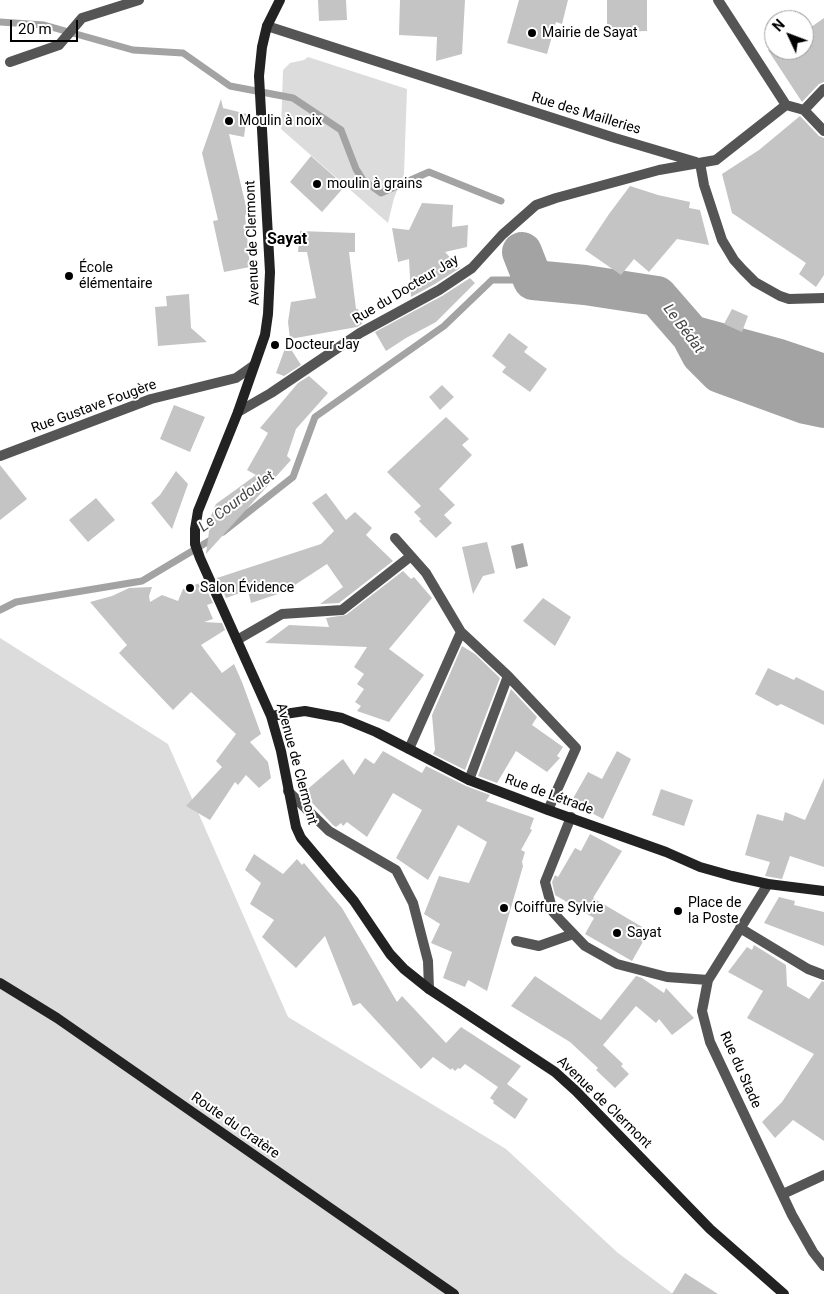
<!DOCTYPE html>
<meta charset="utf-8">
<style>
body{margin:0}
#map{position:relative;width:824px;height:1294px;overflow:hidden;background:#fff;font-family:Roboto,sans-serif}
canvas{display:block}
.north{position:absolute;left:764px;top:10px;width:50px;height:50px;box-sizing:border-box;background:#fff;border:1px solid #999;border-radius:50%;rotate:313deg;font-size:14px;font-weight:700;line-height:20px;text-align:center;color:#000}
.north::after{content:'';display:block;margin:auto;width:18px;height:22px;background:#000;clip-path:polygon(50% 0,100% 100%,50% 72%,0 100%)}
.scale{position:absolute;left:10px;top:20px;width:68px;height:22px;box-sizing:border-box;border:2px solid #000;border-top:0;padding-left:6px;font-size:15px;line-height:18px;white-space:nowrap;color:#000;-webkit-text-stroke:4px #fff;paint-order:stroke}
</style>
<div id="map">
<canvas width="824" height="1294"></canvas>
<div class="north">N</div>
<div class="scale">20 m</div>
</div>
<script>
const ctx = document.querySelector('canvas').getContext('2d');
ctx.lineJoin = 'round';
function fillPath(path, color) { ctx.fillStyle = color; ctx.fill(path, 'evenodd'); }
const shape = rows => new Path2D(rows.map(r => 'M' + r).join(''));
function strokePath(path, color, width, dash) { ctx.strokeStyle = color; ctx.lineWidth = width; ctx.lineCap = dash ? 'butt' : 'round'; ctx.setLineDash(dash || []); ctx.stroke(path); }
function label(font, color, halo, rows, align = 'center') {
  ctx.font = font + ' Roboto,sans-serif'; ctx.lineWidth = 4; ctx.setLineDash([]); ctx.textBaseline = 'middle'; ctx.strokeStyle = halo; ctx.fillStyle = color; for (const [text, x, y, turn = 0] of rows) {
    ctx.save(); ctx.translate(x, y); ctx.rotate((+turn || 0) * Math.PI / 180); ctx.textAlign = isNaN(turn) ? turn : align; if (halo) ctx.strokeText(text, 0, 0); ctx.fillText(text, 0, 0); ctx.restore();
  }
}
fillPath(shape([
 [308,57,407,89,404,174,394,198,388,223,281,129,283,70,290,63,304,60],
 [0,638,168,744,288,1017,506,1149,618,1253,673,1294,0,1294]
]), '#dcdcdc');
fillPath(shape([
 [523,543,528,566,516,569,511,546]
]), '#a3a3a3');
strokePath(shape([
 [0,22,44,25,133,50,183,53,230,86,293,98,341,130,356,169,363,180,381,193,429,172,501,201],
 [223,532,293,477,315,417,444,326,492,280,533,280],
 [0,610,16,602,142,581,214,538]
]), '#a3a3a3', 7);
strokePath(shape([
 [522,252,533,280,585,285,657,296,691,335,701,354,720,373,805,404,824,408],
 [691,335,776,358,824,374]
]), '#a3a3a3', 40);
fillPath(shape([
 [318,0,346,0,347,20,319,21],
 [400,0,465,0,462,54,436,61,437,37,399,35],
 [519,0,568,0,562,24,556,22,547,54,507,43],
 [607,0,647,0,647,31,607,32],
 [824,18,824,82,819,84,802,102,768,50,804,50,804,32],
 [221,99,223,108,247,114,244,137,229,134,248,215,245,215,250,267,224,272,213,221,218,220,202,153],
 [800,116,819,136,824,138,824,275,816,287,799,274,806,263,732,213,722,174,759,150],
 [311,156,345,186,322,212,290,182],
 [630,186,658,195,690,202,689,208,700,210,709,245,677,239,649,272,634,259,621,275,585,250,609,214],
 [422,203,453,205,452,227,468,225,467,247,445,252,460,268,435,284,411,297,409,259,398,262,392,228,409,230],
 [300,231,355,233,355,252,349,252,356,309,358,309,362,324,357,327,290,339,288,322,291,302,316,298,307,252,298,252],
 [470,278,475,283,436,322,406,338,386,351,375,332,442,296],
 [189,294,191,328,207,342,158,346,155,307,167,306,166,296],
 [732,309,748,316,742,332,724,324],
 [509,333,528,347,524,352,547,369,530,392,502,372,506,367,492,356],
 [287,343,301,365,284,376,276,373],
 [309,376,328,393,296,429,287,456,291,460,206,554,211,516,216,504,256,475,247,470,268,433,260,428,298,383],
 [442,385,454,397,440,410,429,397],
 [174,405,205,417,190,452,160,439],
 [446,417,469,439,462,445,472,455,439,489,455,505,444,515,452,523,436,538,419,521,421,519,414,512,421,506,387,472],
 [0,465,27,499,0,520],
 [176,471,188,484,172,529,151,503,160,495],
 [326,493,346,520,355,512,372,528,366,535,393,561,339,603,320,604,343,587,327,564,284,592,251,603,248,590,226,598,217,578,321,544,334,531,312,503],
 [96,498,115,520,88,542,69,520],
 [487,542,495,573,483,576,473,594,462,547],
 [403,571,411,579,414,577,432,598,389,649,424,675,389,722,357,711,361,706,355,702,364,689,357,684,364,674,354,667,367,647,265,643,289,625,329,627,326,618,346,615],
 [203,582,213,603,207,605,213,619,204,622,222,623,225,630,201,645,222,673,234,664,242,682,261,734,250,742,268,762,271,778,259,788,246,775,238,785,235,782,210,820,186,806,222,767,216,761,236,734,191,692,173,710,119,653,127,645,90,602,112,596,129,588,152,587,149,596,150,602,162,595,178,601,183,589],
 [543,598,571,617,555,646,523,621],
 [462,646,475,654,500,678,465,770,433,754,435,750,432,715],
 [768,668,794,680,796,677,824,691,824,725,781,704,777,706,755,694],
 [511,689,537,717,532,725,563,747,557,756,560,758,547,772,516,751,497,783,478,776],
 [383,751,422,773,426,766,466,786,490,795,486,801,534,818,530,829,532,830,521,850,525,852,522,862,523,866,487,991,468,980,465,987,443,978,452,952,431,943,440,924,424,914,439,876,469,883,487,842,458,825,428,880,396,858,422,810,393,793,367,837,347,822,343,826,341,823,336,827,333,825,303,793,343,759,354,775,365,758,374,764],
 [617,751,631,759,603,819,571,802,588,772,602,779],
 [824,778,824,867,790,856,782,879,765,876,770,862,745,855,757,814,783,821,785,812,805,820],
 [661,789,693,800,684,826,652,815],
 [590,834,622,851,593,898,649,931,632,961,585,934,594,918,555,895,552,882,555,875,558,877,575,848,581,851],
 [254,854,283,874,297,859,302,865,304,863,342,908,397,1002,402,996,446,1043,461,1027,521,1066,507,1084,528,1099,515,1119,493,1103,494,1101,490,1098,498,1087,465,1064,460,1069,458,1068,455,1071,452,1068,451,1070,433,1057,421,1069,360,1003,353,1006,325,936,296,968,262,937,274,920,250,904,261,883,245,870],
 [779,897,795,901,794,905,824,912,824,946,764,923],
 [754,945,786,965,787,986,809,999,822,981,824,982,824,1141,793,1120,775,1138,762,1122,782,1102,814,1054,747,1018,763,991,728,972,747,947,752,950],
 [535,976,601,1020,636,976,642,978,664,993,666,988,694,1018,672,1035,659,1019,656,1023,636,1006,603,1045,623,1064,621,1066,629,1074,615,1088,596,1070,598,1068,570,1042,511,1006],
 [685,1273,718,1294,672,1294]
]), '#c4c4c4');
strokePath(shape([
 [718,0,786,105],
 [267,26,615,138,696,162],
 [10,62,59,45,82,18,139,0],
 [804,110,824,89],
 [700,163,704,185,722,240,734,260,743,270,755,282,780,296,789,299,824,298],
 [238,412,271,393,360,333,439,290,472,268,502,235,536,205,556,198,659,170,716,160,786,105,804,110,824,131],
 [0,456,151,399,236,378,253,366],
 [395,538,426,573,461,632,508,676,576,748,548,810],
 [237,640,282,614,342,610,411,556],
 [409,749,461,632],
 [469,780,508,676],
 [288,791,329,831,396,870,413,903,428,961,429,989],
 [571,817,545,882,553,912,562,922,585,946,617,964,667,977,708,980],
 [768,884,708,980,702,1011,710,1042,745,1116,792,1215,813,1252,824,1266],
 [740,928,808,969,824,975],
 [516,941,539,946,573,934],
 [783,1194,824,1175]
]), '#555', 10);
strokePath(shape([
 [280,0,267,26,262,47,259,76,270,272,268,314,265,335,238,412,198,511,195,529,195,544,200,558,271,716,281,751,296,827,301,838,354,901,390,954,404,969,429,989,555,1072,576,1091,710,1229,784,1294],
 [271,716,305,711,342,718,376,732,469,780,548,810,666,852,700,867,732,876,768,884,824,891],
 [0,983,57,1018,454,1294]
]), '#222', 10);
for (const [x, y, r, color] of [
 [532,33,5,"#000"],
 [229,121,5,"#000"],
 [317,184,5,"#000"],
 [69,276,5,"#000"],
 [275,345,5,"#000"],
 [190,588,5,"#000"],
 [504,908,5,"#000"],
 [678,911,5,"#000"],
 [617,933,5,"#000"]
]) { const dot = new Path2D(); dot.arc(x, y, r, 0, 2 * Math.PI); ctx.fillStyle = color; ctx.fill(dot); strokePath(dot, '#fff', 2); }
label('14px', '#000', '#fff', [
 ["Mairie de Sayat",542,33],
 ["Moulin à noix",239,121],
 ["moulin à grains",327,184],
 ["École",79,268],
 ["élémentaire",79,284],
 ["Docteur Jay",285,345],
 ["Salon Évidence",200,588],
 ["Place de",688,903],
 ["la Poste",688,919],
 ["Coiffure Sylvie",514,908],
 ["Sayat",627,933]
], 'left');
label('14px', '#000', '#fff', [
 ["Rue des Mailleries",586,114,17],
 ["Avenue de Clermont",253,243,-92],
 ["Rue du Docteur Jay",406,290,-31],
 ["Rue Gustave Fougère",94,407,-20],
 ["Avenue de Clermont",296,764,75],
 ["Rue de Létrade",549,795,20],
 ["Rue du Stade",740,1070,66],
 ["Avenue de Clermont",604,1103,44],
 ["Route du Cratère",235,1126,35]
]);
label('italic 15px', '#444', '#fff', [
 ["Le Bédat",683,329,53],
 ["Le Courdoulet",237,502,-37]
]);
label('bold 16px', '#000', '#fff', [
 ["Sayat",287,240]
]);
</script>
